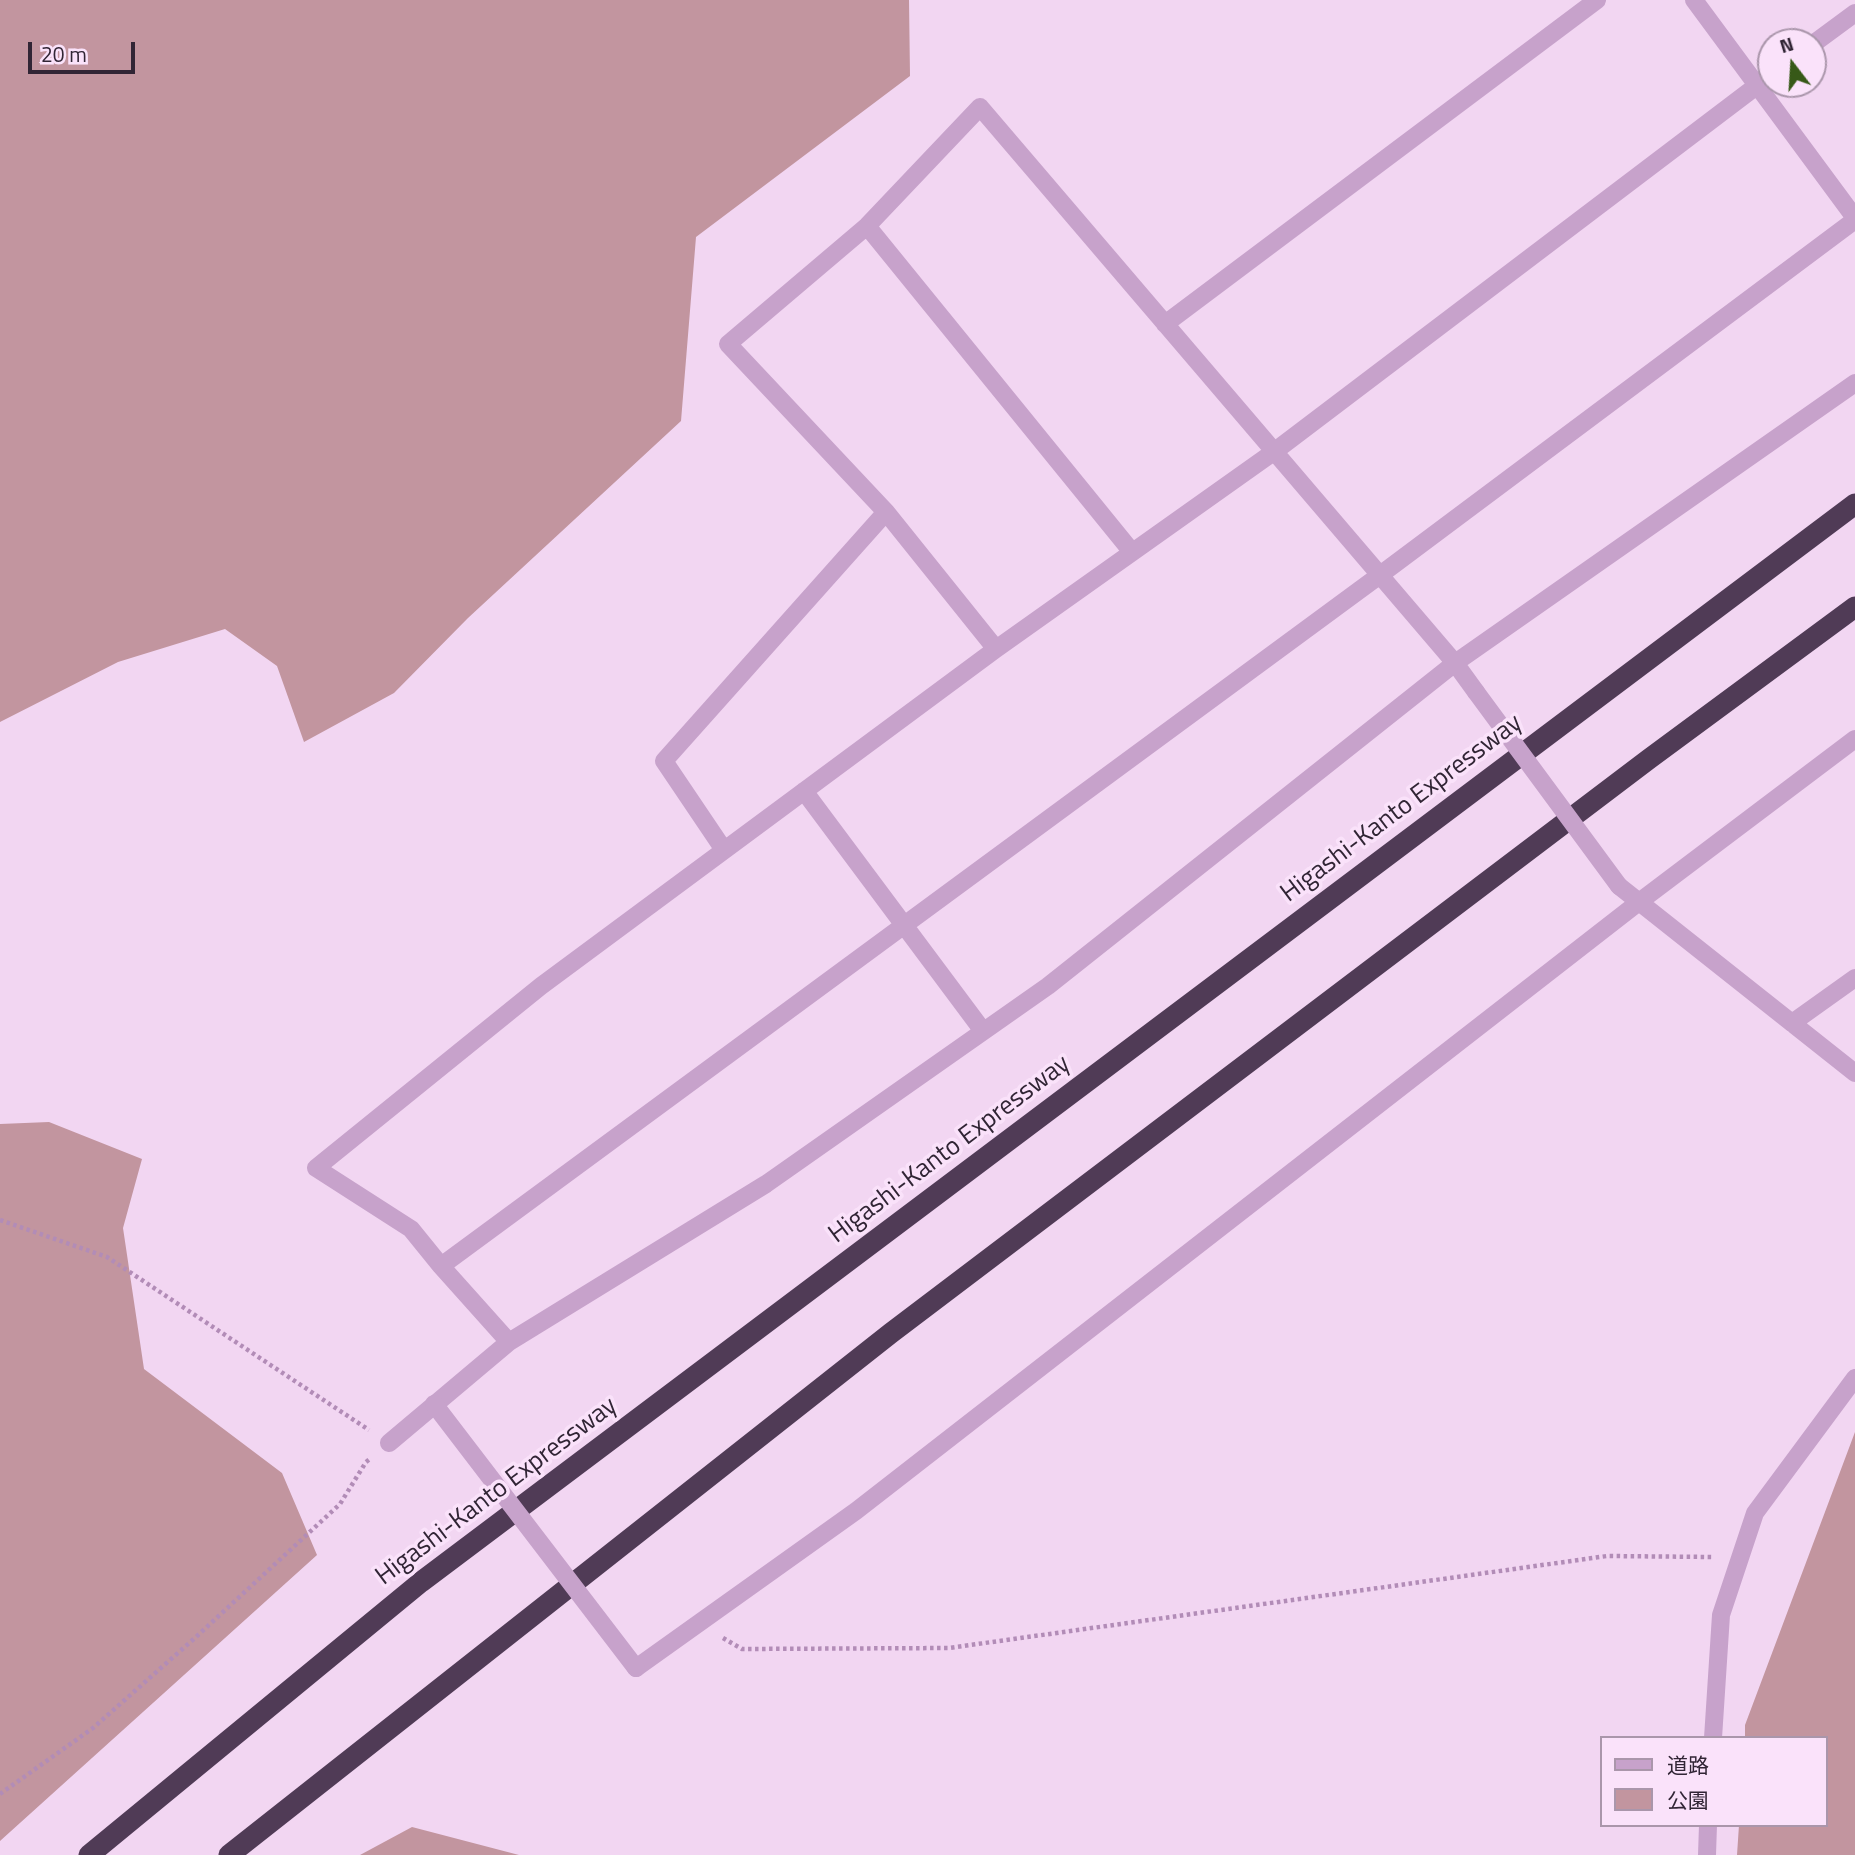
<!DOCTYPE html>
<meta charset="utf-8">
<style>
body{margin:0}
#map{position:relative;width:1855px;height:1855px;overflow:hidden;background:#f2d6f2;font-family:"Titillium Web","Noto Sans JP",sans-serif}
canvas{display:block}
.legend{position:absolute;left:1600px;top:1736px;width:228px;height:91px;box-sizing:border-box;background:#fae2fa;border:2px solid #aa96ab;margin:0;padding:9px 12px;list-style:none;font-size:21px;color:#312535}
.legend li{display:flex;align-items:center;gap:14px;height:35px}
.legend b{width:35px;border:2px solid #aa96ab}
.north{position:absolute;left:1757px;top:28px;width:70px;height:70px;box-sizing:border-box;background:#fae2fa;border:2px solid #aa96ab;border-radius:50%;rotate:343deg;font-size:19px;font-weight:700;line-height:28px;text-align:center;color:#312535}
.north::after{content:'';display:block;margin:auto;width:24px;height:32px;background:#375918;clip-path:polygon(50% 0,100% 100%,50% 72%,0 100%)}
.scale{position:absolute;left:28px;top:42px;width:107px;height:32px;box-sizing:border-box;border:4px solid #312535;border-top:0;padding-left:9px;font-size:21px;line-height:24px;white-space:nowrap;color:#312535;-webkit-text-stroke:5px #fae2fa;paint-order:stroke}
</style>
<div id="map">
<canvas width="1855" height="1855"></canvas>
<ul class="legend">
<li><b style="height:9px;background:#c7a2cb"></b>道路</li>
<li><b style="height:19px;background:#c2959f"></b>公園</li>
</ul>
<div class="north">N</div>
<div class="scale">20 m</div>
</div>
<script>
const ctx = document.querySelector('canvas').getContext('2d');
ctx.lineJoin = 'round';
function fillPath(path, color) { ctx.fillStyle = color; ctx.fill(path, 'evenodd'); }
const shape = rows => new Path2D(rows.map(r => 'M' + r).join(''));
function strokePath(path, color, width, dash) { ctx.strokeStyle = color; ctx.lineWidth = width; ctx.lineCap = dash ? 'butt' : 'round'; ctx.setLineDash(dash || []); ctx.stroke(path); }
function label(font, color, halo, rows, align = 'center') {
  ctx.font = font + ' "Titillium Web",sans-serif'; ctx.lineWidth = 7; ctx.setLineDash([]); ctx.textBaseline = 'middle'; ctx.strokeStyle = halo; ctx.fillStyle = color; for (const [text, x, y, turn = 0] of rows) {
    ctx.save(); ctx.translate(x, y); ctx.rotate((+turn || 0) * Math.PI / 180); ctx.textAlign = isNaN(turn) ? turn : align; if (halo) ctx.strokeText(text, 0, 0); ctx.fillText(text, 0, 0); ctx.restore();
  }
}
fillPath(shape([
 [0,0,909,0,910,76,696,237,681,421,468,618,394,693,304,742,277,666,225,629,118,662,0,722],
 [49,1122,142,1159,123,1228,144,1369,282,1473,317,1555,0,1841,0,1124],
 [1855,1432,1855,1855,1737,1855,1739,1825,1825,1825,1825,1738,1745,1738,1745,1725],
 [412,1827,519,1855,360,1855]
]), '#c2959f');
strokePath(shape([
 [0,1220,107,1257,369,1430],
 [723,1638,742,1649,949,1648,1607,1556,1713,1557],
 [0,1794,93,1728,196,1637,340,1504,366,1462,371,1458]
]), '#b28cb7', 4.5, [3.5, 3.5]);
strokePath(shape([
 [1694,0,1855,218],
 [1813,44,1855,13],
 [1771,75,1275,451,996,649,541,986,316,1168,411,1229,441,1266,509,1342,766,1184,1048,986,1455,663,1855,383],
 [867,226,1132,552],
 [1165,324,1597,0],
 [996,649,886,512,728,344,867,226,980,107,1455,663,1476,692],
 [804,791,983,1031],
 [724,850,664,761,886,512],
 [1619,886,1855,1073],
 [1792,1023,1855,978],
 [441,1266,1380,575,1855,220],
 [389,1443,509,1342],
 [636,1668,856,1511,1639,902,1855,739],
 [1713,1738,1721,1615,1755,1513,1855,1378],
 [1707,1855,1708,1825]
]), '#c7a2cb', 18);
strokePath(shape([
 [89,1855,421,1582,1855,504],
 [229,1855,891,1333,1649,759,1855,607]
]), '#503b56', 21);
strokePath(shape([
 [1476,692,1619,886],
 [434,1404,636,1668]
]), '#c7a2cb', 18);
label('26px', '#312535', '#fae2fa', [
 ["Higashi-Kanto Expressway",1402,809,-37],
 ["Higashi-Kanto Expressway",950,1150,-37],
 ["Higashi-Kanto Expressway",497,1492,-37]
]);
</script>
